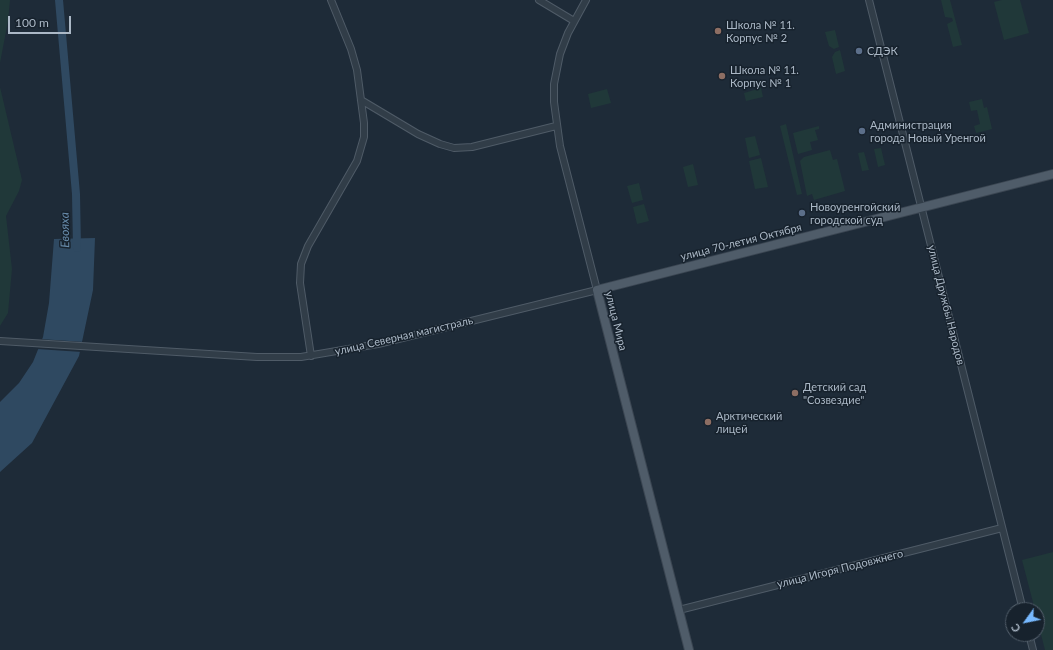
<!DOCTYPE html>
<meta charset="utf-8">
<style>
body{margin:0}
#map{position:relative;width:1053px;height:650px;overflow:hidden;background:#1e2b38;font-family:Lato,sans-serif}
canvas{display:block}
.north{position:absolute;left:1005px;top:602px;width:40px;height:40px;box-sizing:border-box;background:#17222d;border:1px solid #525e6a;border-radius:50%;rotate:237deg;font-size:11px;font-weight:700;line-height:16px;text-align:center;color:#abb8c6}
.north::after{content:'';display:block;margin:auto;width:14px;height:18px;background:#77b9ff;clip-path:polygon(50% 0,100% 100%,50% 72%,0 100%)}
.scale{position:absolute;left:8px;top:16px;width:63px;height:18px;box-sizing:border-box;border:2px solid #abb8c6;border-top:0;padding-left:5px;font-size:12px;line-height:14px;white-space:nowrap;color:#abb8c6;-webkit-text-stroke:3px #17222d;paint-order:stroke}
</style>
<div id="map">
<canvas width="1053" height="650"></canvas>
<div class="north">С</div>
<div class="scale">100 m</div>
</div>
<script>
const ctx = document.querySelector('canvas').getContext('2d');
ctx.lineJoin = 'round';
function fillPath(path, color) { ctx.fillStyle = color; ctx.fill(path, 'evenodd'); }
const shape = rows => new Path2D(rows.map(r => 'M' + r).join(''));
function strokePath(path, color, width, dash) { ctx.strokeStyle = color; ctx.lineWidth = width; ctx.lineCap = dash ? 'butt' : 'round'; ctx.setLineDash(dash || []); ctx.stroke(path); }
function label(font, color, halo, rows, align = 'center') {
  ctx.font = font + ' Lato,sans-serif'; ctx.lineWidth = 3; ctx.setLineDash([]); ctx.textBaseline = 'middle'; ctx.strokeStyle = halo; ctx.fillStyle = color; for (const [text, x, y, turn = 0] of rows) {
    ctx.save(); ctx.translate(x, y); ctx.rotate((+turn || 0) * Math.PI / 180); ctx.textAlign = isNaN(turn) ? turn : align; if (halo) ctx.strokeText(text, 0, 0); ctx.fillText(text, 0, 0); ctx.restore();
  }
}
fillPath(shape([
 [0,0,10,0,8,21,0,63],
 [941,0,950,0,962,45,953,47,947,24,953,21,952,18,945,17],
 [1002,0,1020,0,1029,33,1004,40,994,2],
 [835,30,839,47,834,49,829,46,825,32],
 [840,50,845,71,836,74,832,57,835,52],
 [0,87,22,180,19,191,6,216,12,269,8,313,0,326],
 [761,88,763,97,746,101,744,93],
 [607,89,611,103,591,108,588,94],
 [982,99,984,108,987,107,992,129,976,133,974,126,980,124,977,110,971,111,969,102],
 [786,124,802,194,797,195,780,126],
 [819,126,819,129,815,130,818,140,810,142,812,150,798,154,793,133],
 [755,136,760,155,749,158,745,138],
 [881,148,885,165,878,167,874,149],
 [830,150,833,160,837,159,845,191,814,200,812,194,807,196,800,161,804,157],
 [864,152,869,170,862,171,858,153],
 [761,158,768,187,755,189,749,161],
 [693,164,698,185,688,187,683,167],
 [639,183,643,200,632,203,627,186],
 [644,204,649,221,637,224,633,207],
 [1053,552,1053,650,1045,650,1037,619,1037,610,1035,610,1022,560]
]), '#203839');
fillPath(shape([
 [95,238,93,290,79,356,32,443,0,472,0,402,19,383,33,362,43,337,49,303,54,239]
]), '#2f4961');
fillPath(shape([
 [40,339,84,342,82,352,37,349]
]), '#1e2b38');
strokePath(shape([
 [59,0,76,194,77,248]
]), '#2f4961', 8);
const minor = shape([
 [539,0,574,21],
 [869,0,1023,610],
 [361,100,418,134,440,144,454,148,472,147,556,126],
 [0,341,257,357,301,357,378,344,597,290,560,146,554,102,554,84,560,54,568,33,586,0],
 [311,356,300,283,301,264,308,246,357,161,364,137,364,123,357,70,351,49,331,0],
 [679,610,1002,528],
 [1029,634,1033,650]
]);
const major = shape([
 [689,650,597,290,1053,174]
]);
strokePath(minor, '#4f5b67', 8);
strokePath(major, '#3b4652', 10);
strokePath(minor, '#313d48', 6);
strokePath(major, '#4f5c69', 8);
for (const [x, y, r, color] of [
 [718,31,4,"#8d6e63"],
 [859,51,4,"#5c6f8a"],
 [722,76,4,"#8d6e63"],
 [862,131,4,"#5c6f8a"],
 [802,213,4,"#5c6f8a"],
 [795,393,4,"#8d6e63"],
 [708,422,4,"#8d6e63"]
]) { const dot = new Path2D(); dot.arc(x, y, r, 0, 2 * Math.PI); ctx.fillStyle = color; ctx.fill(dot); strokePath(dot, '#17222d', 1.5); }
label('11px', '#abb8c6', '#17222d', [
 ["Школа № 11.",726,25],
 ["Корпус № 2",726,38],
 ["СДЭК",867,51],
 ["Школа № 11.",730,70],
 ["Корпус № 1",730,83],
 ["Администрация",870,125],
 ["города Новый Уренгой",870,138],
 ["Новоуренгойский",810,207],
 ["городской суд",810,220],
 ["Детский сад",803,387],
 ["\"Созвездие\"",803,400],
 ["Арктический",716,416],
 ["лицей",716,429]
], 'left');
label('11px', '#abb8c6', '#17222d', [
 ["улица 70-летия Октября",741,242,-14],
 ["улица Дружбы Народов",946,305,76],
 ["улица Мира",616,321,76],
 ["улица Северная магистраль",404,336,-13],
 ["улица Игоря Подовжнего",840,569,-14]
]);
label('italic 12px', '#688cac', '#17222d', [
 ["Евояха",65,230,-91]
]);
</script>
